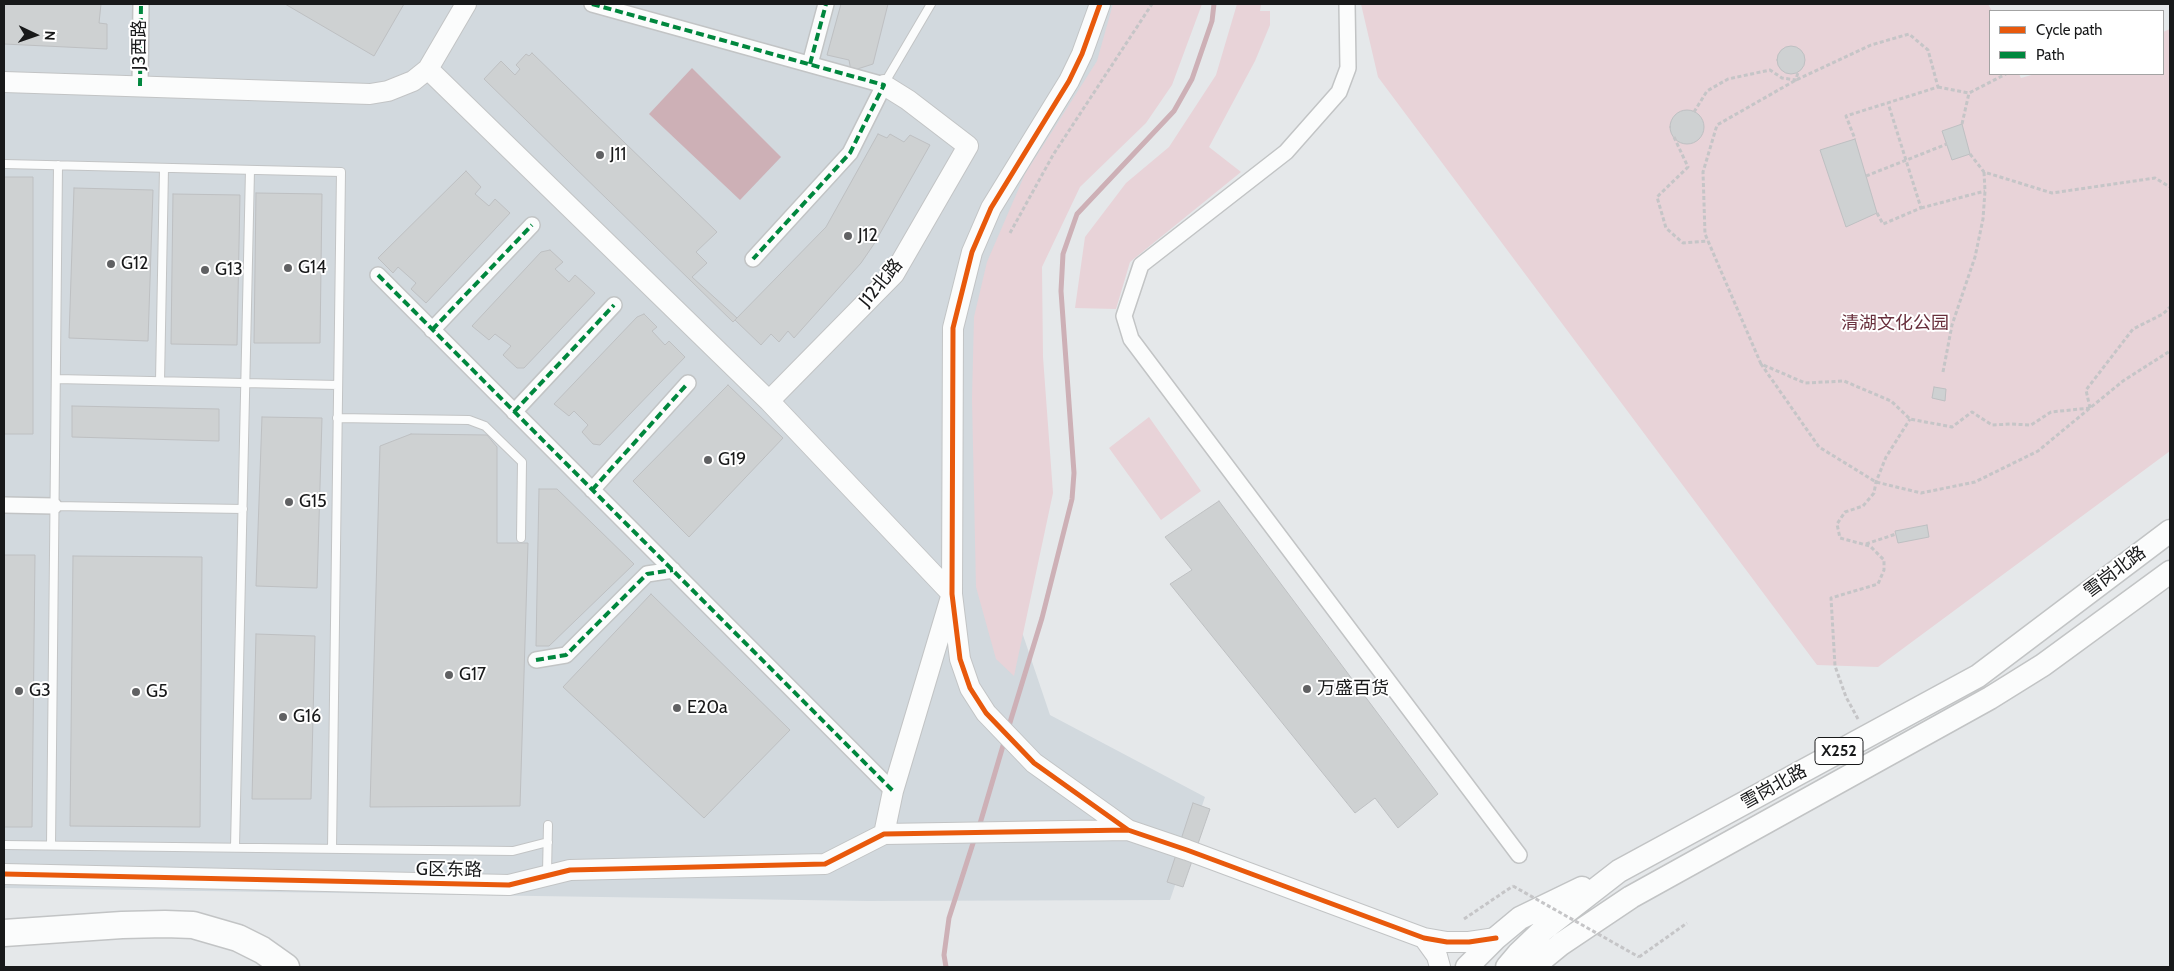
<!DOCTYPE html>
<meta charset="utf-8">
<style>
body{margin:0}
#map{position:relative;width:2174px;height:971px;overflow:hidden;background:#e5e8ea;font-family:Cabin,sans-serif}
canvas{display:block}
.frame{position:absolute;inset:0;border:5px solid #18191a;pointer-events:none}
.legend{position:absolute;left:1989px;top:10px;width:175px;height:65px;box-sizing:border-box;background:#fff;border:1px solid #a3a3a3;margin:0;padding:6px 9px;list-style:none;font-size:15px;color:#18191a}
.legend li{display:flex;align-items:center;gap:10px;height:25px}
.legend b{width:25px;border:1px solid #a3a3a3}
.north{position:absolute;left:10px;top:10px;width:50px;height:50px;-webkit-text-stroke:4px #fff;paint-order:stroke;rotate:93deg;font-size:14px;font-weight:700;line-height:20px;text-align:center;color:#18191a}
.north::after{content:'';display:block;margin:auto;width:18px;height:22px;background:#18191a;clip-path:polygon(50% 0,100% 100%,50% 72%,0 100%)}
</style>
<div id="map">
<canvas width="2174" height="971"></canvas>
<div class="frame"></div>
<ul class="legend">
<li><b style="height:6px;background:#e8590c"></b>Cycle path</li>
<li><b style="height:6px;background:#00873e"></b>Path</li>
</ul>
<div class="north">N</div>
</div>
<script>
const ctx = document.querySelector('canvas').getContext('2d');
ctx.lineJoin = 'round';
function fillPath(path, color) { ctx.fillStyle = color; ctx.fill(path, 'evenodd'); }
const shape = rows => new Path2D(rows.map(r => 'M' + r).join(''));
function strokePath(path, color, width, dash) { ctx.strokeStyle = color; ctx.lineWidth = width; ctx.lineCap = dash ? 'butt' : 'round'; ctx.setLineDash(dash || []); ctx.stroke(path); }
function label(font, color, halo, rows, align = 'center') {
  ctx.font = font + ' Cabin,"Noto Sans SC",sans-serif'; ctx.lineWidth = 4; ctx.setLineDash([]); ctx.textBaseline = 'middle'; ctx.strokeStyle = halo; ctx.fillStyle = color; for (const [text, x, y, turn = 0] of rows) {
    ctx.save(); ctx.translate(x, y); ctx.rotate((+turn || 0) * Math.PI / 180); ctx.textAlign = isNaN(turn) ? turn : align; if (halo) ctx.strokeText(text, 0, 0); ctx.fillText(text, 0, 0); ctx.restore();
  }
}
fillPath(shape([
 [4,4,1161,4,1007,259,998,561,1050,715,1205,797,1170,900,868,901,4,888]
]), '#d2d9de');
fillPath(shape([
 [1113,4,1202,4,1172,85,1146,123,1080,187,1042,267,1043,357,1053,493,1014,676,996,659,976,587,972,399,974,317,987,262,1025,174,1097,61],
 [1237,4,1261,4,1260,11,1270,11,1270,25,1255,61,1209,147,1241,172,1130,262,1116,309,1075,308,1085,237,1126,183,1169,147,1216,75],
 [1361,4,1988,4,1992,11,1990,74,2019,74,2021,78,2035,74,2163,74,2163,32,2170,29,2170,451,1878,667,1817,665,1378,77],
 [1149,417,1201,491,1161,520,1109,448]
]), '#e8d3d8');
fillPath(shape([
 [692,68,781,157,740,200,649,114]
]), '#cdb0b6');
strokePath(shape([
 [1008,729,1042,618,1072,499,1074,473,1061,291,1063,254,1077,214,1174,111,1192,79,1212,21,1214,4],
 [979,827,1005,739],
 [946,967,944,955,949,918,975,837]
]), '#cdb0b6', 5);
const building = shape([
 [4,4,101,4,99,23,107,24,107,49,4,44,4,4],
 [285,4,404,4,374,56,285,4],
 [841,4,888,4,873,64,851,71,849,60,827,55,841,4],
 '1777 60a14 14 0 1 1 28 0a14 14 0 1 1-28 0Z',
 [532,53,717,232,696,252,707,263,692,277,737,318,733,322,484,79,501,61,515,75,520,69,516,65,526,54,529,56,532,53],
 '1670 127a17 17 0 1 1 34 0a17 17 0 1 1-34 0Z',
 [1962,124,1970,154,1952,160,1942,131,1962,124],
 [878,134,887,138,890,134,904,142,910,135,930,145,874,244,861,263,794,338,788,331,779,342,771,334,761,345,735,320,826,227,878,134],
 [1855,139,1877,213,1846,227,1820,150,1855,139],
 [466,171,481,187,475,194,489,206,495,199,510,213,426,303,411,289,416,283,398,267,393,273,378,258,466,171],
 [4,177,33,177,33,434,4,434,4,177],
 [74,188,153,190,148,341,69,338,74,188],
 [256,193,322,194,320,343,254,343,256,193],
 [173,194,240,195,237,345,171,344,173,194],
 [550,250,563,262,555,269,569,282,575,275,595,293,524,368,517,368,503,355,511,346,495,334,489,340,472,326,541,252,550,250],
 [644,314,657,327,652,331,665,345,669,341,685,357,600,445,593,444,582,432,588,425,574,411,569,416,554,404,637,317,644,314],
 [728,385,783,438,689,537,633,481,728,385],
 [1934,387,1946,389,1945,401,1932,398,1934,387],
 [72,406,219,409,219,441,72,437,72,406],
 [262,417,322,418,317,588,256,586,262,417],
 [411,434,487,435,497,447,497,543,528,543,520,806,370,807,380,446,411,434],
 [539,489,557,489,634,564,549,646,536,646,539,489],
 [1219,501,1438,794,1398,828,1375,798,1355,813,1170,584,1192,570,1165,537,1219,501],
 [1927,525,1929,537,1898,543,1895,531,1927,525],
 [4,555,35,555,32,827,4,827,4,555],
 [73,556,202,557,200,827,70,826,73,556],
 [651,594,790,730,704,818,563,687,651,594],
 [256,634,315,636,311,799,252,799,256,634],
 [1193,803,1210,809,1183,887,1167,882,1193,803]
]);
fillPath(building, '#ced1d2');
strokePath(building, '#bec0c2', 1);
const lane = shape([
 [884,84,931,4],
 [4,164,341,172,332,848],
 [56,379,338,385],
 [160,381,164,168],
 [337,418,469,420,485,426,522,462,521,538],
 [54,506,243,509],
 [4,845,513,851,548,842],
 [51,845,58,165],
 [235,847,250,170],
 [547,873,548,825]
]);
const street = shape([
 [592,4,884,85,850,153,753,259],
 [1347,4,1348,68,1339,92,1286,152,1141,265,1124,316,1131,339,1519,855],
 [810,64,826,4],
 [140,86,141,4],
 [378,275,893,791],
 [432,330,532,225],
 [514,412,614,305],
 [592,490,688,383],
 [4,505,54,506],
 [536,660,566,655,647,574,673,570]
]);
const secondary = shape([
 [1100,4,1082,54,1069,81,991,208,972,252,953,328,952,594,960,659,970,688,986,713,1034,763,1128,830,1187,850,1424,938,1447,942,1469,942,1496,938],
 [428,69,769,401,952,594],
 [4,82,370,94,388,91,413,81,428,69,466,4],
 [769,401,894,274,968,146,908,100,884,85],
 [884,834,893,791,950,600],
 [4,874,509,885,570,870,825,864,884,834,1128,830],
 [1424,938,1437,956,1440,967]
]);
const primary = shape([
 [1467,967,1496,938,1520,918,1582,888],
 [1507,967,1518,954,1543,930,1619,871,1978,676,2170,531],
 [1533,967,1561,944,1631,897,1990,698,2043,665,2170,572]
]);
const highway = shape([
 [4,933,122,925,165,924,193,925,238,938,262,950,286,967]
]);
strokePath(lane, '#c2c4c5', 10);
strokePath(street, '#c2c4c5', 18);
strokePath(secondary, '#c2c4c5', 22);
strokePath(primary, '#c2c4c5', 25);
strokePath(highway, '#c2c4c5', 29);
strokePath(shape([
 [1938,87,1969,93,2006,74],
 [1694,112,1707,91,1728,79,1770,70,1782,78,1796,80,1798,72],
 [1962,124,1969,93],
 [1674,137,1688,167,1657,197,1666,228,1683,243,1708,241],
 [1970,154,1984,172,2052,193,2155,178,2170,187],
 [1866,176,1947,144],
 [1921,208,1985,191],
 [1877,213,1883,224,1921,208,1888,103],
 [1010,233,1053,155,1152,4],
 [1761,364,1705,234,1703,172,1717,125,1796,80,1871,45,1909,34,1928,50,1938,87,1846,116,1855,139],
 [1943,372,1952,325,1975,257,1983,219,1985,191,1984,172],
 [2090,408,2051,412,2031,425,2011,424,1992,425,1972,412,1952,427,1910,419,1891,401,1844,381,1805,383,1761,364,1819,447,1876,482,1921,493,1975,482,2038,451,2090,408,2123,381,2170,351],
 [2090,408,2086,390,2133,329,2163,314,2170,307],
 [1866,544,1896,534],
 [1858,719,1846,697,1835,666,1831,598,1878,584,1884,570,1884,560,1870,546,1840,538,1837,524,1845,512,1863,506,1874,493,1876,482,1886,457,1910,419],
 [1464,919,1513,886],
 [1639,957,1687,923]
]), '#c5c5c7', 3, [4, 2.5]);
strokePath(lane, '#fbfcfc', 8);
strokePath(street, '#fbfcfc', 15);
strokePath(secondary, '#fbfcfc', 20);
strokePath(primary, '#fbfcfc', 22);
strokePath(highway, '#fbfcfc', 26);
strokePath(shape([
 [1513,886,1639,957]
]), '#c5c5c7', 3, [4, 2.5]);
strokePath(shape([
 [592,4,884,85,850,153,753,259],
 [810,64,826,4],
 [140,86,141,4],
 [378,275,893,791],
 [432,330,532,225],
 [514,412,614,305],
 [592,490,688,383],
 [536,660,566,655,647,574,673,570]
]), '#00873e', 4, [8, 4]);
strokePath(shape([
 [1100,4,1082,54,1069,81,991,208,972,252,953,328,952,594,960,659,970,688,986,713,1034,763,1128,830,1187,850,1424,938,1447,942,1469,942,1496,938],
 [4,874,509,885,570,870,825,864,884,834,1128,830]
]), '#e8590c', 5);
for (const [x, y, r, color] of [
 [600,155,5,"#606163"],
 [848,236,5,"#606163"],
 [111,264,5,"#606163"],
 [288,268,5,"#606163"],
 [205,270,5,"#606163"],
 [708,460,5,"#606163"],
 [289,502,5,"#606163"],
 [449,675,5,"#606163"],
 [1307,689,5,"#606163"],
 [19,691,5,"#606163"],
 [136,692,5,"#606163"],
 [677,708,5,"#606163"],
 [283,717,5,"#606163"]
]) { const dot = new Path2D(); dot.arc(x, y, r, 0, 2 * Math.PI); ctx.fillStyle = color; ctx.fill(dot); strokePath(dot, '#fff', 2); }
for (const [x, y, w] of [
 [1839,751,48]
]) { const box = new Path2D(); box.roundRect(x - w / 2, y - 13.5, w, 27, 4); ctx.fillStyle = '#fff'; ctx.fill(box); strokePath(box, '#18191a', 1); }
label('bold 16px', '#18191a', null, [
 ["X252",1839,751]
]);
label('18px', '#18191a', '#fff', [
 ["J3西路",140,45,-90],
 ["J12北路",881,283,-50],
 ["雪岗北路",2115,572,-37],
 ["雪岗北路",1774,787,-29],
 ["G区东路",449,870,1]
]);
label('18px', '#18191a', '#fff', [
 ["J11",610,155],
 ["J12",858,236],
 ["G12",121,264],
 ["G14",298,268],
 ["G13",215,270],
 ["G19",718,460],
 ["G15",299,502],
 ["G17",459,675],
 ["万盛百货",1317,689],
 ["G3",29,691],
 ["G5",146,692],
 ["E20a",687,708],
 ["G16",293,717]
], 'left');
label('18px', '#682f3c', '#fff', [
 ["清湖文化公园",1895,324]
]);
</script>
